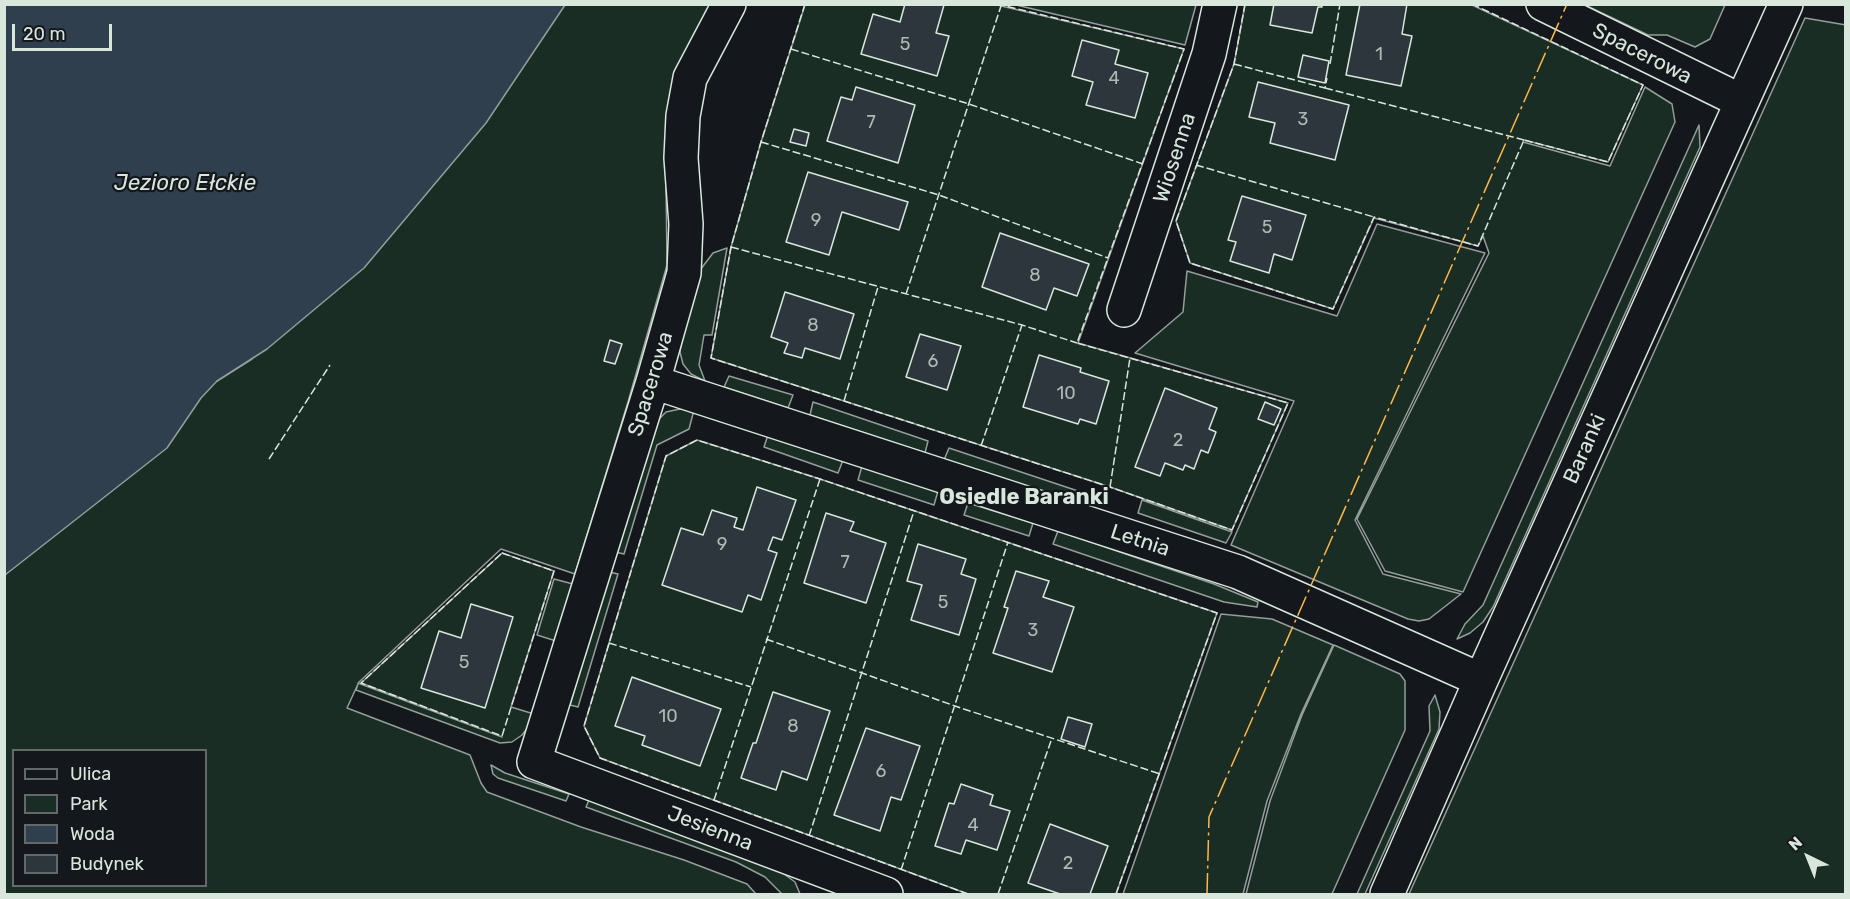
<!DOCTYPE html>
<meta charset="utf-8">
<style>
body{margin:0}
#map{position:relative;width:1850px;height:899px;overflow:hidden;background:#14181c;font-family:Rubik,sans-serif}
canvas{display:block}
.frame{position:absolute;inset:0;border:6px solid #d8e6dc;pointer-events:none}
.legend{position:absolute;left:12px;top:749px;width:195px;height:138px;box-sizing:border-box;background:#14181c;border:2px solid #626a69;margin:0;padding:8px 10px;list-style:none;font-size:18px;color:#d8e6dc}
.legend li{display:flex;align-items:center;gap:12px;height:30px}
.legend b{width:30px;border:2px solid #626a69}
.north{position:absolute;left:1778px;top:827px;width:60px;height:60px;-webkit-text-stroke:4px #14181c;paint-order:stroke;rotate:317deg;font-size:16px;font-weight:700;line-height:24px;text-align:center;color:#d8e6dc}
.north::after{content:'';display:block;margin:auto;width:21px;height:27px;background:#d8e6dc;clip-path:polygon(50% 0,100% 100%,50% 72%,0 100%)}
.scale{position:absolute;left:12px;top:24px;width:100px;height:27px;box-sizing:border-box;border:3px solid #d8e6dc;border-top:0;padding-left:8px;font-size:18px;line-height:21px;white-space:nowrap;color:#d8e6dc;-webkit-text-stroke:4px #14181c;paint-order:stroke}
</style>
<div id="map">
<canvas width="1850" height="899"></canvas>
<div class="frame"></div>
<ul class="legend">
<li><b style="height:8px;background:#14181c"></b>Ulica</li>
<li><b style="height:16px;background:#1a2d24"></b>Park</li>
<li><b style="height:16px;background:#2f3f4d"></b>Woda</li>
<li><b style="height:16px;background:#2c363c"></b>Budynek</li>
</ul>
<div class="north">N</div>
<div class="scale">20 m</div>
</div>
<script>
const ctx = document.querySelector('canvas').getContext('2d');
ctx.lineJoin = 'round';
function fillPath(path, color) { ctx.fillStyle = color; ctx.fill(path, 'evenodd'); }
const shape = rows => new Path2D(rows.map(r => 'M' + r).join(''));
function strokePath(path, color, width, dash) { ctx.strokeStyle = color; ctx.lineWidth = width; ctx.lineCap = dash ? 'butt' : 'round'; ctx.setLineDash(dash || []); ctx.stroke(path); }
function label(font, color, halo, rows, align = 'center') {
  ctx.font = font + ' Rubik,sans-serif'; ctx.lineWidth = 4.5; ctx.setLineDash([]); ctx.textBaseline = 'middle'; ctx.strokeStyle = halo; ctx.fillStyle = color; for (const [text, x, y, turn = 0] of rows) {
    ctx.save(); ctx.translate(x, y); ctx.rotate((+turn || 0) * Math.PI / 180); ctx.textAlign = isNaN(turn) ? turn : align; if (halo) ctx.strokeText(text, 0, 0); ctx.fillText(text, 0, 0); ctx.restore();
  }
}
const green = shape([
 [415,5,718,5,669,125,666,183,667,265,628,402,575,574,501,549,358,683,502,737,361,683,502,553,554,571,511,707,534,714,530,725,522,735,512,742,500,743,356,690,358,684,347,708,470,755,481,783,487,792,581,827,684,860,747,884,756,894,5,894,4,430,217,381,252,359,415,5],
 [14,750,206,750,206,886,14,886,14,750],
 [805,5,997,5,1184,49,1078,343,1288,403,1232,530,1110,487,711,358,731,247,761,142,805,5],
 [1016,5,1196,5,1185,45,1016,5],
 [1245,5,1472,5,1643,85,1608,162,1524,140,1523,142,1610,166,1645,87,1672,104,1675,122,1463,592,1385,571,1357,519,1489,253,1483,236,1478,246,1374,218,1333,309,1190,263,1176,221,1234,64,1245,5],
 [1585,5,1725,4,1725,5,1710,39,1695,47,1667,35,1648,35,1585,5],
 [1805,18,1846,25,1845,894,1409,894,1805,18],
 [1699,125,1700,147,1493,607,1483,622,1470,633,1457,639,1465,624,1483,605,1699,125],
 [1377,224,1485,253,1355,520,1383,574,1461,594,1429,619,1419,621,1408,619,1231,545,1294,401,1135,353,1183,312,1187,271,1337,316,1377,224],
 [727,248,712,335,704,335,699,365,705,381,691,374,683,364,680,352,686,304,694,278,713,253,727,248],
 [729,376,793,395,788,408,724,387,729,376],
 [813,402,928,441,925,453,810,415,813,402],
 [680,409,694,410,689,429,657,445,624,554,615,552,656,422,666,412,680,409],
 [768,435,843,460,838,473,764,447,768,435],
 [697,440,820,479,1217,613,1116,894,968,894,600,758,584,726,609,643,666,456,697,440],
 [949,448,1081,492,1077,504,944,460,949,448],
 [862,466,938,491,934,505,858,480,862,466],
 [1142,500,1232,532,1226,543,1138,513,1142,500],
 [968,503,1033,523,1029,536,964,515,968,503],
 [1058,531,1214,584,1258,602,1257,607,1224,602,1053,544,1058,531],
 [609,572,618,574,578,707,570,705,609,572],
 [554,579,573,584,556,641,537,635,554,579],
 [1221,614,1272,619,1333,645,1301,714,1267,801,1243,894,1123,894,1221,614],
 [1334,645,1400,674,1405,681,1405,730,1332,894,1246,894,1270,801,1302,715,1334,645],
 [1435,695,1440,712,1439,729,1365,894,1357,894,1430,731,1429,706,1435,695],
 [491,765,505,773,569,794,566,801,498,778,493,774,491,765],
 [589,800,780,871,795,882,800,894,782,894,765,877,736,862,586,807,589,800]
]);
fillPath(green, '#1a2d24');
strokePath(green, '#939e99', 1.5);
const water = shape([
 [5,4,565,5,486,123,364,268,267,349,217,381,201,398,167,448,5,575,5,4]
]);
fillPath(water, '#2f3f4d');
strokePath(water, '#939e99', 1.5);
const building = shape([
 [905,4,944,5,936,33,949,36,937,76,861,54,873,14,900,22,905,4],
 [1274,4,1322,4,1322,7,1318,7,1312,33,1270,25,1274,4],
 [1360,4,1407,4,1402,34,1412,36,1401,86,1346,75,1360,4],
 [1082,40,1119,50,1115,64,1148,73,1135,118,1086,105,1093,82,1072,76,1082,40],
 [1303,55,1329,61,1325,83,1298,77,1303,55],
 [1258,82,1349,105,1335,160,1270,143,1275,123,1249,117,1258,82],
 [856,87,915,105,898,163,827,141,841,97,852,100,856,87],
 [794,129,809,133,806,146,790,142,794,129],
 [808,172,908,202,899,230,842,212,829,255,786,242,808,172],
 [1242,196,1306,215,1292,260,1274,254,1269,273,1230,261,1236,242,1228,240,1242,196],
 [1000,233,1089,264,1077,296,1054,288,1046,310,982,287,1000,233],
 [785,292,854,314,840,359,805,348,802,358,784,353,788,343,771,337,785,292],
 [920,334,961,346,947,390,906,377,920,334],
 [610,340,622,344,615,364,604,361,610,340],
 [1039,355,1081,368,1080,372,1109,381,1096,424,1080,419,1078,424,1023,407,1039,355],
 [1165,388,1217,408,1209,429,1216,432,1208,453,1201,450,1194,469,1185,465,1183,470,1165,463,1160,476,1135,467,1165,388],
 [1265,402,1281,409,1274,425,1258,419,1265,402],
 [757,487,796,500,782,540,773,537,768,550,777,553,761,600,748,595,742,612,662,585,681,528,703,535,712,510,737,518,734,527,743,530,757,487],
 [826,513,854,522,850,531,886,543,866,603,804,583,826,513],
 [918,544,966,559,961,574,976,579,959,635,911,620,922,585,907,581,918,544],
 [1016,571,1049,581,1043,597,1074,607,1052,672,993,653,1008,608,1004,607,1016,571],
 [471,604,513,617,485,708,421,688,439,631,461,638,471,604],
 [632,677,721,709,700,766,642,745,645,736,615,726,632,677],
 [773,692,830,711,807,780,782,771,776,790,741,778,753,743,756,743,773,692],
 [1068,717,1092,724,1085,747,1061,739,1068,717],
 [866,728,920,746,901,800,891,797,880,831,834,815,866,728],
 [961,784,993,795,990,805,1010,811,997,850,966,840,961,854,935,846,949,803,954,804,961,784],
 [1050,824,1108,846,1090,894,1060,894,1028,883,1050,824]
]);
fillPath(building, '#2c363c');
strokePath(building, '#d8e6dc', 1.5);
const minor = shape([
 [729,4,690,78,683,116,681,158,686,224,684,273,653,382,534,762,886,894],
 [1543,4,1741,101],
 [1124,310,1209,54,1220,4],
 [653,382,1238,572,1481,680],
 [1387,894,1481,680,1786,4]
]);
strokePath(minor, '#d8e6dc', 36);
strokePath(minor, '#14181c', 33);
strokePath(shape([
 [805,4,761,142,731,247,711,358,1110,487,1232,530,1288,403,1077,343,1184,49,997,4],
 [1245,4,1234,64,1176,221,1190,263,1333,309,1374,217,1478,246,1524,140,1608,162,1643,85,1472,4],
 [791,49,969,104,1143,164],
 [1234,64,1325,88,1327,78],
 [1330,64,1340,4],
 [1325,88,1524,140],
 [761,142,939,195,1108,258],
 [1196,165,1374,217],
 [731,247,1022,325,1077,343],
 [906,294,1001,6],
 [844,401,878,287],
 [981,446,1022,325],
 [269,459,330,365],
 [1110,487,1130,358],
 [502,553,554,571,502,736,361,683,502,553],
 [766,639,955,706,1160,774],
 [609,643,751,687],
 [714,800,820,479],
 [809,836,914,511],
 [901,870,1008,542],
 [968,894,600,758,584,726,666,456,697,440,820,479,1217,613,1116,894],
 [998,894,1052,738]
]), '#d8e6dc', 1.5, [8, 3]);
strokePath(shape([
 [1207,894,1209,817,1567,4]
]), '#ffb74d', 1.5, [21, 4.5, 3, 4.5]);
label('18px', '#adbab4', null, [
 ["5",905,45],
 ["1",1379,55],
 ["4",1114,79],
 ["3",1303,120],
 ["7",871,123],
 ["9",816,221],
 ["5",1267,228],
 ["8",1035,276],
 ["8",813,326],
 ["6",933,362],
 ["10",1066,394],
 ["2",1178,441],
 ["9",722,545],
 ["7",845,563],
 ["5",943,603],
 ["3",1033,631],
 ["5",464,663],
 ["10",668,717],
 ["8",793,727],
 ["6",881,772],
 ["4",973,826],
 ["2",1068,864]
]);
label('21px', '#d8e6dc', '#14181c', [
 ["Spacerowa",1642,54,27],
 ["Wiosenna",1175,158,-72],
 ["Spacerowa",651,384,-73],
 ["Baranki",1585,449,-66],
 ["Letnia",1140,541,18],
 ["Jesienna",710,829,21]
]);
label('italic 22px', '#d8e6dc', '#14181c', [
 ["Jezioro Ełckie",185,184]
]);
label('bold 22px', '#d8e6dc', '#14181c', [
 ["Osiedle Baranki",1024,498]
]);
</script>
